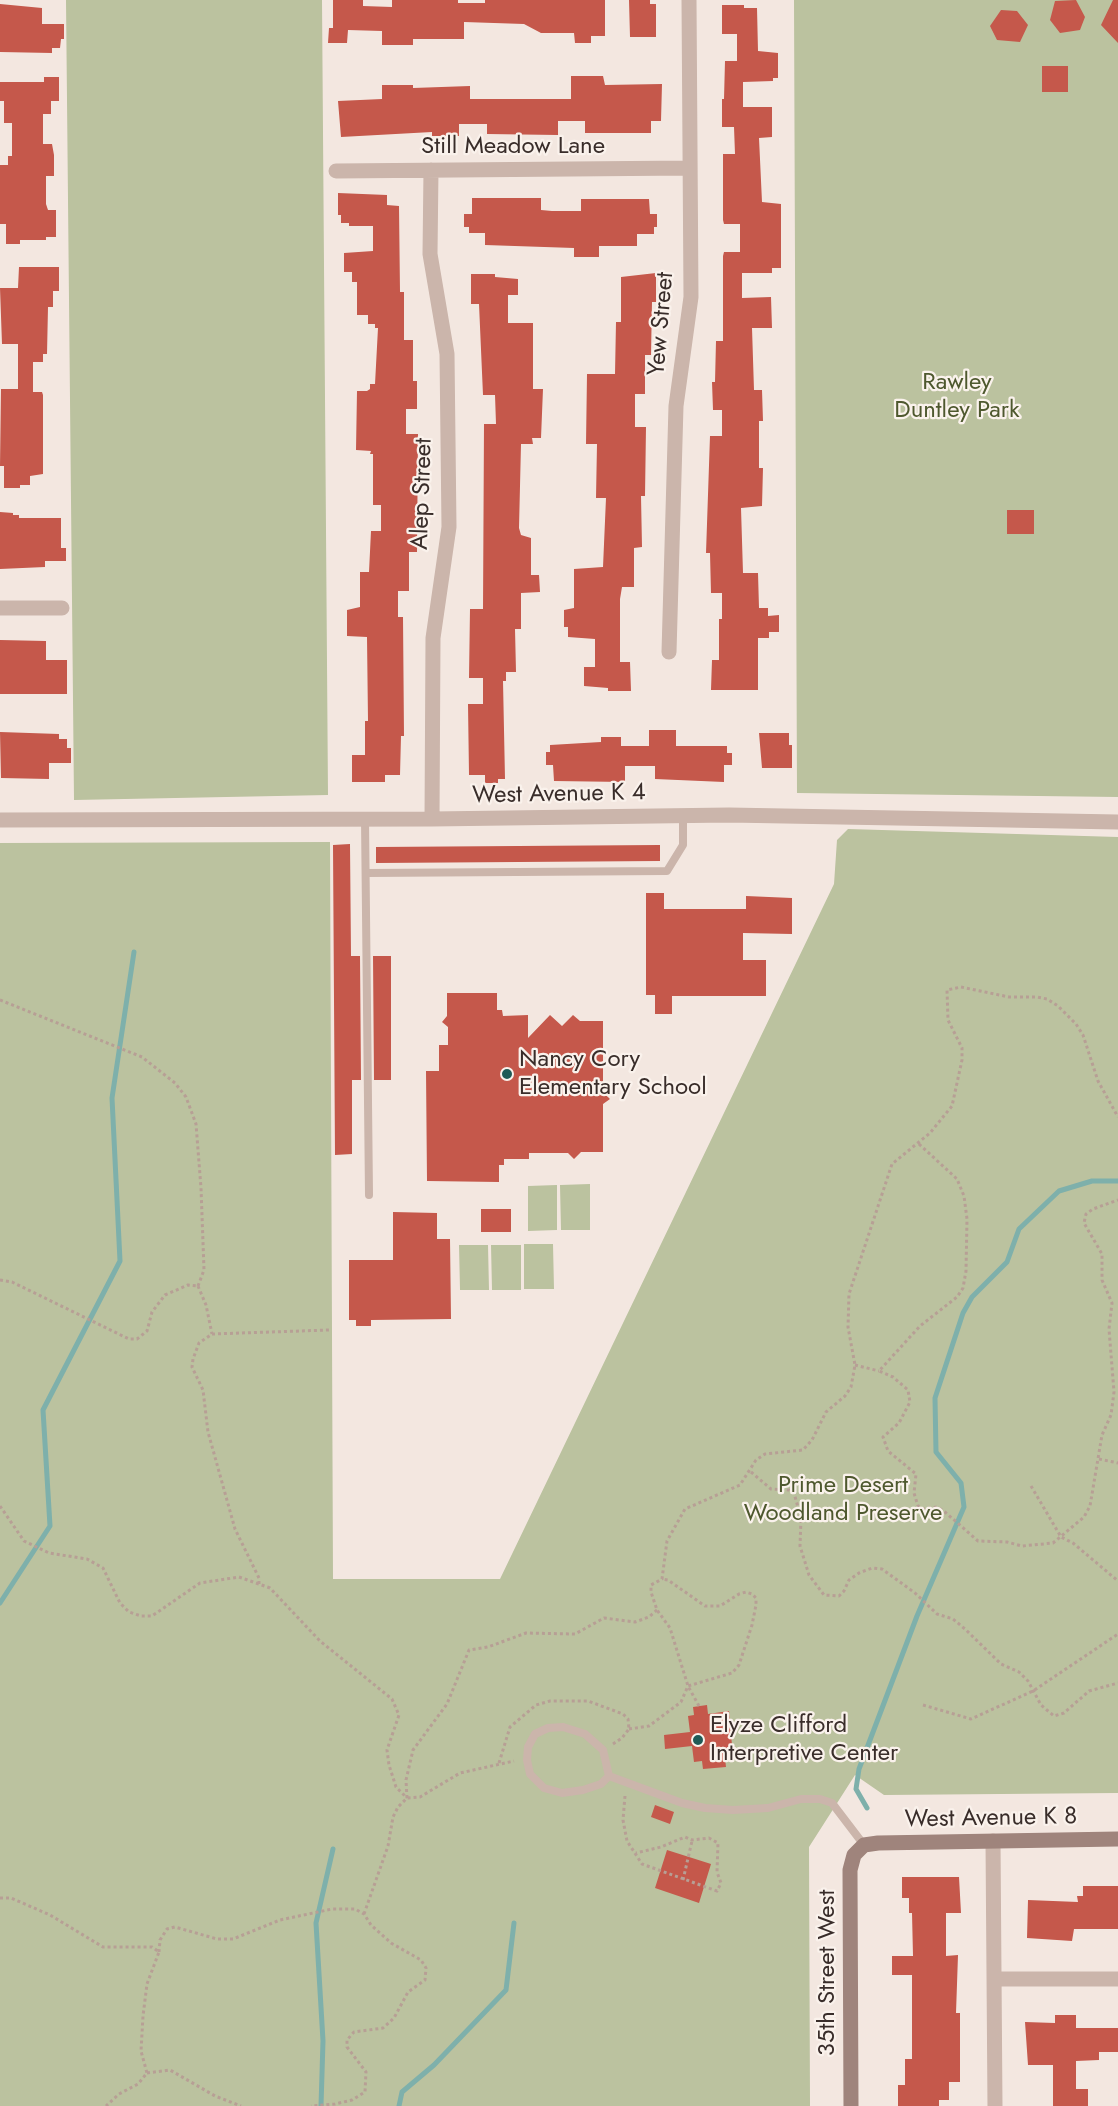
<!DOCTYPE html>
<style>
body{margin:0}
canvas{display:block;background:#f3e7e0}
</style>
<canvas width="1118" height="2106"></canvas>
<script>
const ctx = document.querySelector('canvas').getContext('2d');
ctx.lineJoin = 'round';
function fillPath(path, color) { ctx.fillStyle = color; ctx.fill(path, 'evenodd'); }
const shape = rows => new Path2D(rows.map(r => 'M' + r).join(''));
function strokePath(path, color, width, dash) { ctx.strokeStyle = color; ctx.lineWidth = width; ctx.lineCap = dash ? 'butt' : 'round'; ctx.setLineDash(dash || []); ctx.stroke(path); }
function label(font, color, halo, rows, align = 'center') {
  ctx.font = font + ' Jost,sans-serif'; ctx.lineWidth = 4.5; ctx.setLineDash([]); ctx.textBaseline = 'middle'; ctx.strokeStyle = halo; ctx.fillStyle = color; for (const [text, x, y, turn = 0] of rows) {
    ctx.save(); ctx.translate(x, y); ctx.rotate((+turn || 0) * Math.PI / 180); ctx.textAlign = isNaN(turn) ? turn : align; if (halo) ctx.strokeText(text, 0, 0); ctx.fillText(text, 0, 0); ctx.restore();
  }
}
fillPath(shape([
 [66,0,322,0,328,795,74,800],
 [794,0,1118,0,1118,797,797,793],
 [848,829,1118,837,1118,1793,884,1795,855,1775,809,1847,810,2106,0,2106,0,843,330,842,333,1579,500,1579,834,884,837,840],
 [590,1184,590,1230,561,1230,560,1185],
 [557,1185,557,1230,528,1231,528,1186],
 [524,1244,553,1244,554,1289,524,1289],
 [459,1245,488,1245,489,1290,460,1290],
 [491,1245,521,1245,521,1290,492,1290]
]), '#bbc29f');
strokePath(shape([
 [0,1603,50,1526,43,1410,120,1261,112,1098,134,952],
 [867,1808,856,1789,859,1769,917,1616,964,1507,961,1483,936,1452,935,1398,963,1313,972,1297,1007,1262,1019,1229,1059,1191,1092,1181,1118,1181],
 [321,2106,323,2041,316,1923,333,1849],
 [399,2106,402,2092,434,2065,506,1990,514,1923]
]), '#7eb0ab', 5);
fillPath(shape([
 [333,0,363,0,363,6,392,7,392,0,458,0,458,3,485,3,485,0,605,0,605,36,591,36,591,43,575,43,574,33,541,33,524,24,464,22,464,39,413,39,413,45,382,45,382,31,348,30,347,43,328,43,329,28,333,28],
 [629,0,650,0,650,4,656,4,656,37,630,37],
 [1076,0,1085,17,1080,30,1060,33,1050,20,1055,1],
 [1113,0,1118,0,1118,43,1101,25],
 [0,4,42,8,42,24,64,24,64,39,61,39,60,48,52,48,52,53,0,52],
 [722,5,744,5,744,8,757,8,758,51,778,53,778,78,773,78,773,81,743,82,743,107,772,107,772,137,759,138,762,202,781,204,781,268,772,268,772,273,742,273,742,298,771,297,772,328,752,328,754,390,762,390,763,421,759,421,759,468,763,468,762,506,741,508,743,573,758,573,759,608,768,608,768,616,779,615,779,632,769,632,769,638,758,638,758,690,711,690,712,660,719,660,719,619,722,619,722,593,711,593,710,553,706,553,710,436,722,436,722,410,713,410,712,382,715,382,716,341,723,341,723,256,724,252,740,252,740,224,724,224,723,220,723,154,735,154,734,127,722,127,722,99,724,99,725,61,737,61,737,34,722,34],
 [1001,10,1017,11,1028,25,1020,42,997,40,990,26],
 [1042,66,1068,66,1068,92,1042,92],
 [571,76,603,76,605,85,662,84,661,121,651,121,651,133,585,133,585,121,558,121,558,135,487,134,487,124,459,124,459,136,432,136,432,132,341,137,338,101,382,99,382,85,413,85,413,88,470,86,470,99,571,99],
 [44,77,59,77,59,101,51,101,51,114,43,114,43,144,52,144,54,155,54,176,46,176,46,204,48,210,56,210,56,237,46,237,46,240,20,240,20,244,6,244,6,224,0,224,0,165,8,165,8,156,12,156,12,123,4,123,4,101,0,101,0,82,44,82],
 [338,193,387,195,387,205,399,206,400,292,404,292,404,340,413,340,413,381,417,381,417,409,406,409,406,434,418,434,417,552,409,552,409,591,398,591,398,617,403,617,404,736,401,736,400,775,385,775,385,782,352,782,352,755,365,755,365,721,368,721,367,637,347,636,347,610,360,607,360,572,369,572,371,531,381,531,381,505,373,505,373,454,370,454,371,451,356,450,357,391,367,391,370,389,370,384,375,384,378,328,375,328,375,324,368,324,368,315,357,315,357,282,352,282,352,272,344,272,344,253,373,251,373,226,349,226,349,223,341,223,341,215,338,215],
 [472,198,541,198,541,210,552,211,581,211,581,199,649,199,650,214,657,214,657,227,654,227,654,234,637,234,637,246,599,246,599,257,574,257,574,248,485,245,485,233,469,233,469,227,464,227,464,214,472,214],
 [19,267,59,267,59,291,53,291,53,307,48,307,47,354,43,354,43,362,33,362,33,392,42,392,43,395,43,474,30,476,30,485,20,485,20,488,4,488,4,466,0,466,1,389,18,389,18,344,2,344,0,288,18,288],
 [656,273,656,302,652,302,651,355,645,355,645,394,635,394,635,427,646,427,645,496,641,496,642,547,634,548,634,587,622,587,620,599,620,662,630,662,631,691,608,691,608,688,584,686,584,667,595,667,595,639,568,637,568,627,564,627,564,610,574,608,574,569,603,567,606,498,596,498,597,444,586,444,587,374,615,374,616,322,621,322,621,277],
 [471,274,495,274,495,277,518,279,518,295,508,295,508,323,533,323,533,389,543,389,541,438,532,438,533,444,521,444,519,528,521,535,531,538,531,575,539,575,540,592,521,593,521,629,515,629,516,672,506,672,506,681,503,681,505,779,498,779,498,783,485,783,485,775,469,775,468,704,483,704,483,678,469,678,470,609,483,609,484,424,496,424,495,395,483,395,479,304,471,304],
 [1007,510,1034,510,1034,534,1007,534],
 [0,512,13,513,13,515,19,515,19,518,61,518,61,548,66,548,66,561,45,561,45,567,0,569],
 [0,640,46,641,46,660,67,660,67,694,0,694],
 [649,730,676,730,676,746,727,746,727,753,732,753,732,765,724,765,724,782,655,779,655,766,625,766,625,782,554,781,553,765,546,765,546,752,550,752,550,745,601,742,601,737,621,737,621,746,649,746],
 [0,732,59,734,59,739,67,739,67,748,71,748,71,763,49,763,49,779,1,778],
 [759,733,789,733,789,745,792,745,792,768,762,768],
 [350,844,351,956,360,956,361,1080,352,1080,352,1154,335,1155,333,845],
 [660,845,660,861,376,863,376,847],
 [646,893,664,893,664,909,746,909,746,896,792,898,792,934,743,933,743,960,766,960,766,996,672,996,672,1014,655,1014,655,995,646,995],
 [373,956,391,956,391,1080,374,1080],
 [447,993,497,993,497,1010,502,1010,503,1016,528,1015,528,1038,550,1015,562,1026,573,1015,580,1021,603,1021,603,1092,610,1099,603,1104,603,1152,581,1152,574,1159,568,1153,529,1153,529,1159,504,1159,504,1165,499,1165,499,1182,427,1181,426,1071,439,1071,439,1045,448,1045,448,1027,442,1022,447,1016],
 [481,1209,511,1209,511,1232,481,1232],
 [393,1212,437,1213,437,1239,450,1239,451,1319,371,1320,371,1326,356,1326,356,1320,349,1320,349,1260,393,1260],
 [707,1705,708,1714,729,1711,733,1757,725,1758,726,1767,703,1769,702,1761,694,1762,692,1746,665,1749,664,1735,690,1732,688,1716,694,1715,693,1707],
 [655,1805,674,1812,670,1824,651,1817],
 [667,1850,711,1864,699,1903,655,1888],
 [902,1877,959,1877,961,1913,946,1913,946,1956,958,1955,956,2013,960,2013,960,2082,949,2082,949,2100,939,2100,939,2106,898,2106,898,2085,905,2085,905,2059,912,2059,912,1975,892,1975,892,1956,913,1956,912,1913,909,1913,909,1898,902,1898],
 [1083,1886,1118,1886,1118,1929,1074,1929,1072,1941,1027,1938,1028,1900,1078,1902,1077,1896,1083,1896],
 [1055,2015,1076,2015,1076,2028,1118,2028,1118,2052,1099,2052,1099,2060,1076,2061,1076,2089,1088,2089,1088,2106,1053,2106,1053,2065,1028,2065,1025,2022,1055,2023]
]), '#c5584b');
strokePath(shape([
 [0,1000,142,1057,175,1083,186,1097,196,1124,201,1188,204,1270,198,1286],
 [919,1144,957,1179,964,1196,967,1219,966,1271,963,1288,957,1297,920,1326,879,1371,893,1377,908,1390,910,1402,899,1423,883,1437,888,1451,916,1474,914,1493,918,1506,923,1509,937,1507,945,1512,978,1541,1007,1542,1022,1546,1053,1543,1084,1517,1090,1506,1102,1435,1111,1415,1114,1392,1109,1329,1112,1303,1102,1280,1102,1254,1084,1223,1086,1214,1093,1209,1118,1200],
 [0,1280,12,1282,129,1339,137,1339,147,1331,152,1312,165,1295,188,1285,198,1286],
 [198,1286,206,1305,212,1334],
 [855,1365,879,1371],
 [1099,1459,1118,1463],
 [751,1472,771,1489,789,1490,794,1493,801,1518,800,1546,809,1575,824,1595,839,1596,844,1591,849,1580,859,1573,872,1568,882,1569,915,1593,937,1614,953,1619,965,1629,1001,1664,1019,1672,1028,1681,1041,1705,1054,1716,1064,1713,1089,1691,1118,1683],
 [1031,1486,1061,1537,1073,1543,1118,1581],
 [0,1506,24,1541,49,1553,87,1559,103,1568,120,1603,129,1612,141,1616,152,1616,200,1583,239,1577,270,1588,320,1641,392,1699,399,1715,387,1750,389,1765,396,1787,407,1798],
 [259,1584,259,1578,235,1529,208,1432,203,1390,192,1367,193,1359,199,1343,212,1334,329,1330],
 [923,1705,971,1719,1033,1691,1118,1634],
 [699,1706,688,1686,670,1628,657,1610,651,1592,651,1585,662,1579,667,1541,685,1509,740,1485,756,1460,765,1454,803,1450,812,1440,826,1412,845,1396,851,1387,855,1365,848,1327,849,1294,892,1164,930,1133,952,1106,962,1060,962,1048,948,1020,947,990,961,987,1009,997,1037,997,1047,999,1058,1006,1076,1024,1083,1035,1098,1081,1118,1117],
 [629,1729,649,1726,681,1702,688,1686,732,1673,739,1665,752,1625,756,1605,756,1598,752,1594,746,1592,739,1594,720,1606,705,1606,668,1580,662,1579],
 [499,1763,510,1727,536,1705,550,1701,588,1701,623,1714,628,1719,629,1729,622,1738,613,1744],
 [625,1796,623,1820,627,1841,642,1864,717,1891,721,1883,717,1872,718,1843,709,1838,692,1840,685,1837,661,1847,636,1853],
 [407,1798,406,1780,413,1750,447,1704,469,1650,488,1647,526,1633,575,1634,604,1618,635,1622,649,1617,657,1610],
 [683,1880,692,1841],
 [0,1898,11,1898,50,1915,103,1947,152,1947,159,1952,147,1984,143,2016,141,2051,147,2073,138,2084,119,2094,106,2106],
 [364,1914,388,1846,393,1817,398,1807,407,1798,420,1797,460,1773,514,1761],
 [159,1952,160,1940,167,1929,175,1927,217,1939,233,1939,280,1920,332,1909,355,1909,364,1914,371,1925,391,1943,421,1960,426,1968,425,1980,408,1992,394,2018,383,2028,354,2032,347,2040,347,2047,366,2072,365,2092,352,2100,335,2104,311,2106],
 [147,2073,170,2070,215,2096,241,2106]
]), '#b79f95', 3, [3, 3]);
strokePath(shape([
 [365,819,369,1195],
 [366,873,667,871,683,845,683,815],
 [563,1727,585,1734,603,1750,609,1776,601,1784,583,1790,562,1793,544,1788,530,1774,527,1760,528,1747,535,1734,548,1728,563,1727],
 [609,1776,682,1803,705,1808,733,1810,768,1808,801,1799,820,1799,832,1803,864,1845]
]), '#cbb5ab', 8);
strokePath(shape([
 [431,170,430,254,447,354,449,527,433,638,432,819],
 [336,171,689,168],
 [0,608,62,608],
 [669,652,676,406,691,297,689,0],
 [0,820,432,819,729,815,1118,822],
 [993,1841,995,2106],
 [994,1979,1118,1979]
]), '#cbb5ab', 15);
strokePath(shape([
 [851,2106,850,1870,854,1855,864,1845,878,1843,1118,1839]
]), '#9f847c', 15);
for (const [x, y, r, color] of [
 [507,1074,6,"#1f5b57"],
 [698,1740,6,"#1f5b57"]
]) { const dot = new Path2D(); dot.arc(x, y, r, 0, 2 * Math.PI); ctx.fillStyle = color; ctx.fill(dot); strokePath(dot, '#faf2ec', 2); }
label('24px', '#392d2a', '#faf2ec', [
 ["Still Meadow Lane",513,147],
 ["Yew Street",662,324,-85],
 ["Alep Street",423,494,-88],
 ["West Avenue K 4",559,795,-1],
 ["West Avenue K 8",991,1819,-1],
 ["35th Street West",828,1973,-90]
]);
label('24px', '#4e582e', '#faf2ec', [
 ["Rawley",957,383],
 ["Duntley Park",957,411],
 ["Prime Desert",843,1486],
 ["Woodland Preserve",843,1514]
]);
label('24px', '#392d2a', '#faf2ec', [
 ["Nancy Cory",519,1060],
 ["Elementary School",519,1088],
 ["Elyze Clifford",710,1726],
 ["Interpretive Center",710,1754]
], 'left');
</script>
